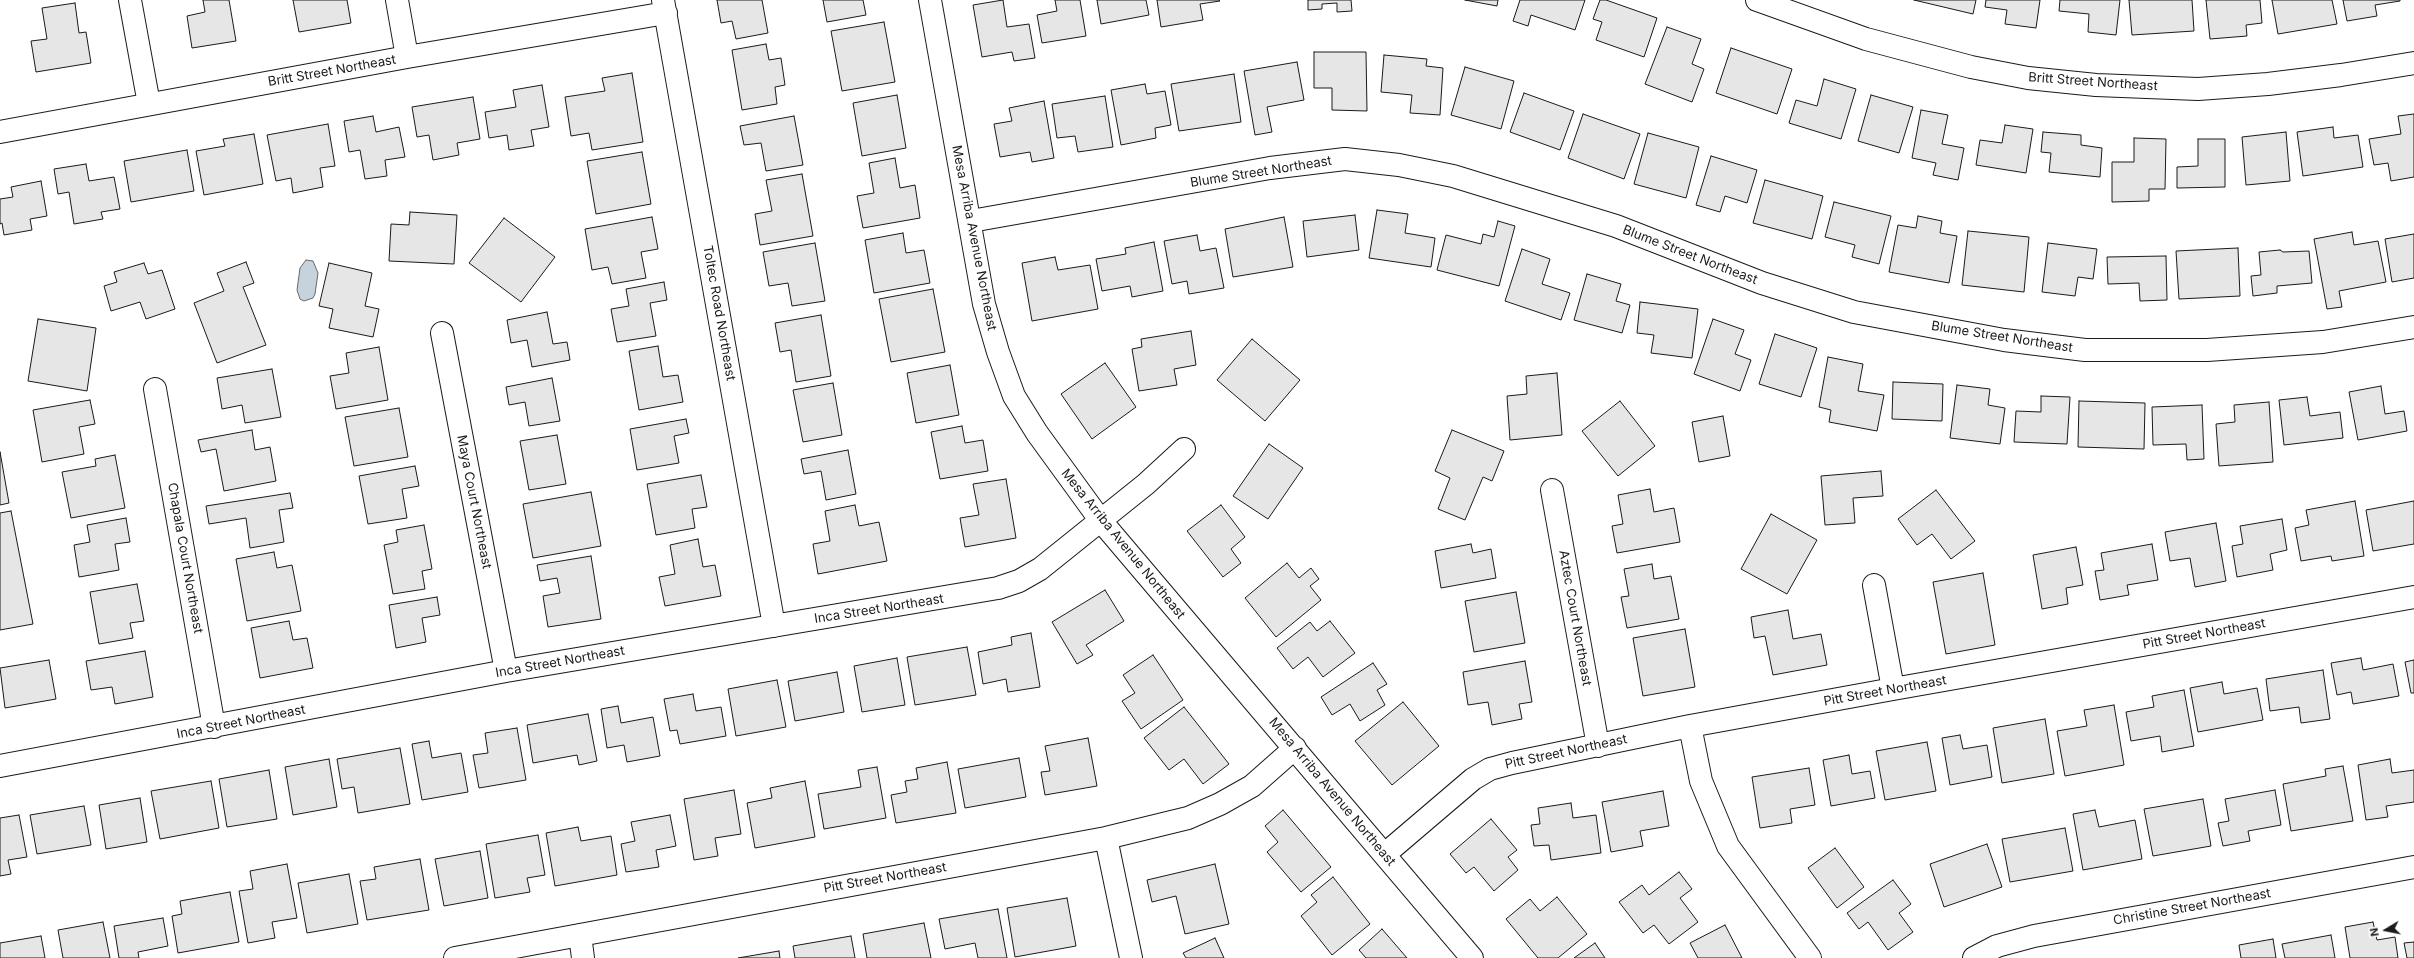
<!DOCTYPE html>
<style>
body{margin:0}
#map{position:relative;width:2414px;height:958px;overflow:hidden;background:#fff;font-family:Inter,sans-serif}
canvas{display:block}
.north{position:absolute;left:2366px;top:910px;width:40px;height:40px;-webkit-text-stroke:3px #fff;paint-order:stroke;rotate:260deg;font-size:11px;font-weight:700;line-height:16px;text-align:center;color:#1a1a1a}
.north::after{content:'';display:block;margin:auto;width:14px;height:18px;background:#1a1a1a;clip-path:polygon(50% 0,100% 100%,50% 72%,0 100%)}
</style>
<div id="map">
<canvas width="2414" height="958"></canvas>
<div class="north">N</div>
</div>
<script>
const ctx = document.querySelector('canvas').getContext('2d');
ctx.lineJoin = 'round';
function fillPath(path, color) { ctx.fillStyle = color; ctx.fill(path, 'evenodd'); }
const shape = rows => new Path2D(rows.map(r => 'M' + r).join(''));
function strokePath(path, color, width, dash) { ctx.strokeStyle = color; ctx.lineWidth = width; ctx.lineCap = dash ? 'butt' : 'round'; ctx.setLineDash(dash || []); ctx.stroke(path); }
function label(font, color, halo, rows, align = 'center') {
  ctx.font = font + ' Inter,sans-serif'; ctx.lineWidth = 3; ctx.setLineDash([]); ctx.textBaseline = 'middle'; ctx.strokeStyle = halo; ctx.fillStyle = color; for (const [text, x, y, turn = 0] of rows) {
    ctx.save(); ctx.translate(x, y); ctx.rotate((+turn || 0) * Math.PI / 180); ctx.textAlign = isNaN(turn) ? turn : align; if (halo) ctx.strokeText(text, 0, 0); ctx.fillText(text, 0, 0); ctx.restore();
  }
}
const water = shape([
 [306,260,313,261,318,273,315,294,313,298,304,301,300,299,297,290,300,268,306,260]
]);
fillPath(water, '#c6d2dc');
strokePath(water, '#6a6a6a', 1);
const building = shape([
 [203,0,229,0,236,41,192,48,187,16,205,12,203,0],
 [293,0,347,0,351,23,299,32,293,0],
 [717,0,762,0,768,33,736,39,732,21,721,23,717,0],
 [823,0,863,0,866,15,827,22,823,0],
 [1003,0,1007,27,1029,24,1035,58,1014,61,1012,52,982,57,973,5,1003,0],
 [1055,0,1080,0,1086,36,1042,43,1037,15,1057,11,1055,0],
 [1097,0,1146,0,1149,15,1101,24,1097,0],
 [1157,0,1219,0,1220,1,1200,4,1203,20,1161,27,1157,0],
 [1308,0,1351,0,1352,11,1337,12,1337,3,1322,4,1322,9,1308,10,1308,0],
 [1465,0,1498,0,1497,6,1465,0],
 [1520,0,1585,0,1575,30,1531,15,1528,26,1513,21,1520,0],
 [1600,0,1606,0,1657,18,1644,57,1596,40,1602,22,1593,19,1600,0],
 [1914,0,1976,0,1973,14,1914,0],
 [1986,0,2040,0,2036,28,2005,24,2007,10,1985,7,1986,0],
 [2060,0,2120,0,2116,35,2088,32,2089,14,2059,11,2060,0],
 [2129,0,2192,0,2194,31,2132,35,2129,0],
 [2206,0,2260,0,2262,23,2246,25,2247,36,2210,39,2206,0],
 [2272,0,2332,0,2337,24,2278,34,2272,0],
 [2343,0,2400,0,2400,1,2375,5,2377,16,2347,21,2343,0],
 [75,3,79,33,86,32,91,63,36,72,31,41,47,39,42,8,75,3],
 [884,22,895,82,842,91,831,31,884,22],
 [1667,27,1701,39,1692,64,1704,69,1692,102,1645,84,1667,27],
 [766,44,769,60,781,58,785,85,775,87,777,104,742,110,732,50,766,44],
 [1731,48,1792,69,1777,114,1716,93,1731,48],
 [1314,52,1366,52,1367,111,1332,110,1332,88,1314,88,1314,52],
 [1384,55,1427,59,1426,66,1443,68,1440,115,1410,113,1412,95,1381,92,1384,55],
 [1297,62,1304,100,1267,107,1272,132,1255,135,1244,71,1297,62],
 [1465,67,1514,81,1501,129,1451,115,1465,67],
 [632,73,643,142,592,150,589,133,571,136,565,97,605,91,602,78,632,73],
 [1234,74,1241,122,1179,131,1171,84,1234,74],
 [1824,79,1856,89,1841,139,1789,123,1796,100,1817,106,1824,79],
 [1145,84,1147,94,1165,91,1171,125,1155,128,1156,138,1121,145,1111,90,1145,84],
 [542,85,549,127,531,130,534,146,509,150,507,135,489,138,485,112,516,107,513,90,542,85],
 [1524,93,1574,111,1560,150,1510,132,1524,93],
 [897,95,906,148,862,156,853,103,897,95],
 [1871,95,1913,107,1899,153,1858,141,1871,95],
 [1105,96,1113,147,1078,152,1075,136,1057,138,1052,104,1105,96],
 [473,97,480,139,457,143,459,155,433,160,429,135,417,137,412,107,473,97],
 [1044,101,1054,158,1032,162,1030,152,1000,157,994,124,1012,121,1009,108,1044,101],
 [1921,110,1948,115,1942,144,1964,148,1958,180,1933,175,1936,163,1912,158,1921,110],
 [1583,114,1640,134,1624,179,1568,158,1583,114],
 [2414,114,2414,177,2391,181,2388,163,2374,165,2369,139,2401,134,2398,116,2414,114],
 [373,116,376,132,399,127,405,157,385,160,387,176,365,179,360,150,349,152,344,121,373,116],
 [794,116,803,165,766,171,761,143,744,145,740,126,794,116],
 [328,124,335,166,320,168,323,187,293,193,291,178,276,181,267,135,328,124],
 [2005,125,2033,129,2026,173,1976,165,1980,140,2002,143,2005,125],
 [2333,127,2334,138,2358,135,2363,167,2303,176,2297,132,2333,127],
 [2043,132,2081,135,2081,145,2102,148,2100,177,2049,172,2051,153,2041,152,2043,132],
 [2286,132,2290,181,2246,185,2242,137,2286,132],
 [1648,133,1699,147,1686,198,1634,184,1648,133],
 [254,134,263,184,204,195,196,151,225,146,223,139,254,134],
 [2134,138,2166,139,2165,189,2149,189,2149,201,2112,202,2112,162,2134,162,2134,138],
 [2198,139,2225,139,2225,187,2177,188,2177,167,2198,166,2198,139],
 [187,150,194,191,131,202,124,161,187,150],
 [642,152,651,204,596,214,587,161,642,152],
 [1711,156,1757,170,1747,203,1725,196,1720,212,1696,205,1711,156],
 [895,158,900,188,915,185,920,218,863,228,857,196,874,193,869,163,895,158],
 [86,164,89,181,114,177,120,209,101,212,103,219,74,224,69,192,58,194,54,169,86,164],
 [802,174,813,236,760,245,755,214,772,211,766,180,802,174],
 [1765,180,1823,196,1812,239,1753,223,1765,180],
 [41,181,47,216,30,219,32,230,4,235,2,223,0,224,0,199,13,197,11,187,41,181],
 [1834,202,1891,216,1879,264,1852,257,1855,245,1825,237,1834,202],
 [1377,210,1408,214,1405,233,1435,238,1431,267,1369,258,1377,210],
 [410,212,457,215,454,264,389,261,391,224,409,225,410,212],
 [1355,215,1359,250,1307,257,1303,221,1355,215],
 [1918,216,1942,221,1940,233,1957,236,1949,283,1889,272,1898,225,1916,228,1918,216],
 [652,217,658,249,641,252,646,278,612,284,608,267,592,270,585,229,652,217],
 [1284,217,1293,267,1233,277,1225,229,1284,217],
 [504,218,555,257,521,302,469,263,504,218],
 [1498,221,1515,226,1499,286,1437,270,1446,235,1481,244,1483,234,1494,237,1498,221],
 [1968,231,2029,237,2024,292,1962,285,1968,231],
 [2352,232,2354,245,2378,241,2386,282,2339,291,2342,307,2327,309,2314,239,2352,232],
 [903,233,906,253,924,250,930,283,874,293,865,240,903,233],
 [2414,234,2414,278,2392,282,2385,239,2414,234],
 [1197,235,1200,251,1216,248,1224,288,1189,294,1187,281,1172,284,1164,241,1197,235],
 [1154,242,1163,291,1132,297,1130,286,1102,291,1096,259,1126,254,1125,248,1154,242],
 [815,243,825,301,792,306,788,283,769,286,763,252,815,243],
 [2048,243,2097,249,2093,279,2078,277,2075,296,2042,292,2048,243],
 [2238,248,2240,296,2179,299,2176,251,2238,248],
 [1522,249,1550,259,1542,284,1570,293,1561,320,1505,301,1522,249],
 [2280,250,2283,252,2309,251,2312,283,2277,286,2277,293,2253,296,2251,276,2261,275,2259,252,2280,250],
 [2166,256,2167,300,2140,301,2139,283,2108,284,2107,257,2166,256],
 [1055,257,1058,270,1090,265,1098,309,1032,321,1022,263,1055,257],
 [246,262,254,283,243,287,266,345,217,363,194,303,224,291,217,273,246,262],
 [144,263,148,274,162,270,175,309,146,319,140,302,111,311,104,286,117,282,114,272,144,263],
 [329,263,372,273,365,306,379,309,373,337,329,328,333,309,319,306,329,263],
 [1587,274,1621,284,1616,301,1630,305,1622,333,1574,320,1587,274],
 [664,282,667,300,650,303,656,336,617,342,611,309,629,306,626,289,664,282],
 [933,289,945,352,891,362,879,299,933,289],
 [1640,302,1698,309,1692,358,1651,353,1654,335,1637,333,1640,302],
 [547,312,553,344,567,342,570,360,532,367,527,340,511,343,507,320,547,312],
 [821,315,831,376,796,382,791,350,780,352,775,323,821,315],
 [38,319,96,328,87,391,28,381,38,319],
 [1713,319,1744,330,1735,354,1751,360,1740,391,1694,374,1713,319],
 [1191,331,1196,365,1174,369,1177,385,1139,391,1132,349,1142,347,1141,339,1191,331],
 [1775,334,1817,348,1801,397,1759,384,1775,334],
 [1252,339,1300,380,1265,421,1217,380,1252,339],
 [658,346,663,377,678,375,683,402,639,410,629,351,658,346],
 [379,347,388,400,336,409,330,376,349,373,346,353,379,347],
 [1828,357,1863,364,1858,391,1884,395,1877,431,1829,422,1831,410,1819,407,1828,357],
 [1105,363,1136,407,1092,439,1061,394,1105,363],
 [950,365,959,415,916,423,907,373,950,365],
 [272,369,281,417,245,423,242,405,222,409,217,378,272,369],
 [1557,373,1562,435,1510,440,1507,396,1527,394,1526,376,1557,373],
 [552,378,560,421,529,426,525,402,509,405,506,387,552,378],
 [1893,382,1943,384,1942,421,1892,419,1893,382],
 [833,383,842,435,803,442,793,390,833,383],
 [1957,385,1990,389,1988,405,2005,408,2000,444,1950,438,1957,385],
 [2381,386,2385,414,2404,411,2407,431,2358,440,2349,392,2381,386],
 [2041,396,2070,397,2067,444,2014,442,2016,411,2041,412,2041,396],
 [2307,397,2310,416,2340,412,2343,438,2284,445,2279,400,2307,397],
 [90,400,95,424,79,427,84,454,42,462,33,410,90,400],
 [1620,401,1655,446,1618,476,1582,431,1620,401],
 [2079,401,2145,403,2144,449,2078,447,2079,401],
 [2269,402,2273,462,2219,466,2216,424,2235,422,2234,405,2269,402],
 [2202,405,2204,459,2187,460,2186,444,2153,445,2152,407,2202,405],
 [399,408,408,457,354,466,345,417,399,408],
 [1723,416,1730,456,1699,462,1692,422,1723,416],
 [686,419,689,433,674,436,679,463,637,470,630,429,686,419],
 [962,426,965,443,983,440,988,471,940,479,931,432,962,426],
 [252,430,255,450,270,447,276,481,224,491,216,449,201,452,198,440,252,430],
 [1452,430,1504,451,1492,481,1483,477,1465,520,1438,509,1450,478,1435,471,1452,430],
 [557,435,566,484,529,490,520,441,557,435],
 [1269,444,1303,468,1268,519,1233,496,1269,444],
 [848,450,856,494,826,500,821,471,804,474,801,459,848,450],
 [0,452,9,503,0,505,0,452],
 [115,455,125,508,71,518,62,472,96,466,95,459,115,455],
 [415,466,419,486,402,489,407,518,368,524,359,476,415,466],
 [1881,471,1883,496,1853,498,1855,523,1825,525,1821,476,1881,471],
 [701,475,707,507,692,509,695,528,656,535,647,484,701,475],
 [1006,479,1016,538,965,547,960,518,979,515,973,484,1006,479],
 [1650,489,1654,512,1674,508,1680,542,1617,553,1612,526,1623,524,1618,495,1650,489],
 [1936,490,1975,541,1951,559,1932,534,1917,545,1898,519,1936,490],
 [591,492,601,546,533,558,523,504,591,492],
 [290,493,293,508,279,510,284,542,250,548,246,518,209,524,206,506,290,493],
 [2355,501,2364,556,2332,561,2331,556,2301,561,2295,528,2309,525,2306,510,2355,501],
 [2414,501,2414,544,2373,551,2366,510,2414,501],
 [855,505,859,526,879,522,887,561,818,574,813,544,830,541,825,511,855,505],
 [1221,505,1245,537,1231,549,1241,563,1223,577,1187,531,1221,505],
 [11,511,33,624,0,630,0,513,11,511],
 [1771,514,1817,540,1787,594,1741,569,1771,514],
 [126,518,130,542,115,544,119,570,79,577,74,545,90,542,87,525,126,518],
 [2282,519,2287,550,2270,554,2273,570,2237,577,2232,546,2243,544,2240,526,2282,519],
 [2216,523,2226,581,2195,587,2190,558,2170,561,2165,532,2216,523],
 [424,525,432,569,422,571,425,589,393,594,384,545,398,542,396,530,424,525],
 [698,539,703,567,715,565,721,596,665,606,659,577,675,574,670,545,698,539],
 [1471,544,1473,553,1491,549,1496,578,1441,588,1435,551,1471,544],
 [2152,544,2158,580,2127,585,2129,595,2100,600,2095,571,2104,570,2101,553,2152,544],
 [2076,547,2083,585,2066,588,2068,604,2042,609,2033,555,2076,547],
 [274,552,277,568,292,565,301,611,247,621,236,559,274,552],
 [591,556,601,619,548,627,543,596,560,593,557,578,540,581,537,565,591,556],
 [1287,563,1299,578,1311,568,1319,579,1310,586,1321,600,1276,637,1245,598,1287,563],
 [1652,564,1654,579,1671,576,1679,619,1627,628,1621,597,1629,596,1624,569,1652,564],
 [1983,573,1995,645,1946,654,1933,582,1983,573],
 [137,584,144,621,130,623,133,638,99,644,90,592,137,584],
 [1105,590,1124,621,1086,645,1093,655,1077,664,1052,622,1105,590],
 [1516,592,1525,643,1474,652,1465,601,1516,592],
 [437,597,440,615,422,618,426,642,396,648,389,605,437,597],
 [1788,610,1793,639,1821,634,1827,665,1773,675,1765,636,1754,638,1751,617,1788,610],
 [289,621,293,640,307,638,313,668,260,678,251,628,289,621],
 [1330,621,1355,653,1323,677,1308,657,1293,669,1277,648,1310,622,1317,631,1330,621],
 [1685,629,1695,687,1643,696,1633,638,1685,629],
 [1031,633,1040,687,1008,692,1006,679,983,684,978,652,1012,645,1011,637,1031,633],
 [967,647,976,695,915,705,907,657,967,647],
 [145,651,153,697,115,704,112,687,91,690,86,661,145,651],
 [1153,655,1183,700,1141,729,1122,701,1135,693,1123,675,1153,655],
 [897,658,905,705,862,712,854,666,897,658],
 [2361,658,2363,670,2393,664,2399,696,2353,704,2351,692,2337,695,2331,663,2361,658],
 [49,660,56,699,5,708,0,668,49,660],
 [2414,660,2414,693,2411,693,2405,662,2414,660],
 [1525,661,1532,702,1519,704,1522,719,1492,725,1488,702,1468,705,1463,672,1525,661],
 [1373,663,1387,684,1377,690,1385,705,1360,721,1350,704,1332,715,1321,697,1373,663],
 [2323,670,2330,719,2301,723,2299,707,2270,711,2266,679,2323,670],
 [837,672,844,712,795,721,788,681,837,672],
 [777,680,786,727,736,736,728,689,777,680],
 [2222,682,2224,694,2257,688,2263,720,2198,732,2190,688,2222,682],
 [2184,690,2194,746,2162,752,2160,736,2131,741,2126,712,2154,707,2152,696,2184,690],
 [693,694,696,711,721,707,726,736,680,744,677,730,670,731,664,699,693,694],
 [1403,702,1439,746,1392,785,1355,741,1403,702],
 [2114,705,2124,765,2065,776,2057,731,2087,726,2084,710,2114,705],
 [618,706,621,723,653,717,660,756,627,762,624,745,607,748,601,709,618,706],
 [1184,707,1229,764,1203,784,1184,759,1169,770,1144,738,1184,707],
 [588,714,597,761,579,765,577,755,533,763,527,725,588,714],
 [2045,719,2054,774,2002,783,1993,728,2045,719],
 [517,728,526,780,479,788,473,755,488,753,485,733,517,728],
 [1960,735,1963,749,1987,745,1992,777,1950,785,1942,738,1960,735],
 [1088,738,1097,786,1045,795,1041,772,1050,771,1045,746,1088,738],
 [429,741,432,758,461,753,468,792,422,800,412,744,429,741],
 [1927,742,1936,791,1885,800,1876,751,1927,742],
 [400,748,410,804,358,813,354,787,342,789,337,759,400,748],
 [1849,755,1852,774,1870,771,1875,798,1831,806,1823,760,1849,755],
 [1019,758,1026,797,965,808,958,769,1019,758],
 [329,759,337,807,293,815,285,767,329,759],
 [2390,759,2392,773,2414,770,2414,802,2386,806,2388,817,2366,820,2358,765,2390,759],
 [947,762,956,813,896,823,891,795,907,792,905,781,918,779,916,768,947,762],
 [2343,766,2353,821,2291,831,2283,784,2326,776,2325,769,2343,766],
 [877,767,886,818,824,829,818,794,861,787,858,770,877,767],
 [1809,768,1815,805,1790,809,1792,823,1760,828,1752,777,1809,768],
 [269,770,277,819,227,827,219,779,269,770],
 [211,781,219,828,160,839,151,791,211,781],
 [805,781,815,837,755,848,747,803,772,798,770,788,805,781],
 [734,790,741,834,715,838,718,856,694,860,684,799,734,790],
 [2275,790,2281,825,2248,831,2250,841,2223,846,2218,823,2229,821,2225,799,2275,790],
 [1663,791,1669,826,1640,831,1643,846,1611,852,1602,802,1663,791],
 [140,798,147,842,106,849,99,805,140,798],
 [2203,799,2211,846,2153,856,2144,809,2203,799],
 [1571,803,1573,818,1596,815,1601,853,1551,860,1549,845,1534,846,1531,825,1540,824,1538,808,1571,803],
 [84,806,91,845,37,854,30,815,84,806],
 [1283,810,1331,867,1301,892,1267,852,1278,842,1265,826,1283,810],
 [2095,810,2099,827,2135,820,2142,859,2083,870,2073,814,2095,810],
 [19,815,27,857,8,860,11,874,0,876,0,818,19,815],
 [670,815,676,846,656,850,659,867,626,872,621,844,635,841,631,822,670,815],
 [1491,819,1517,850,1508,857,1518,870,1494,891,1474,867,1466,873,1450,854,1491,819],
 [578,827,581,841,611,836,617,875,555,886,546,833,578,827],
 [2065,828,2073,871,2010,882,2002,839,2065,828],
 [538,835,545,875,527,878,530,892,495,898,486,844,538,835],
 [1987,844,2002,887,1944,907,1930,864,1987,844],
 [1835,848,1864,887,1837,908,1808,868,1835,848],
 [480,851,488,898,444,906,435,859,480,851],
 [420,859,429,910,367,920,360,881,376,879,374,867,420,859],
 [287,864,297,918,272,922,275,938,248,943,239,891,253,889,250,871,287,864],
 [1215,864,1229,924,1185,934,1176,896,1152,902,1147,880,1215,864],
 [1679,872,1692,889,1680,898,1698,922,1669,944,1654,925,1643,933,1619,902,1642,885,1649,895,1679,872],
 [349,874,358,924,307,933,298,883,349,874],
 [1333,877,1370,924,1332,955,1301,916,1317,902,1311,895,1333,877],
 [1893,880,1911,904,1899,913,1913,932,1888,950,1868,922,1859,929,1847,913,1893,880],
 [230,892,239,942,178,953,172,916,182,914,180,901,230,892],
 [1557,897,1587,934,1558,958,1538,958,1506,919,1530,899,1540,911,1557,897],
 [1067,898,1076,946,1015,957,1007,908,1067,898],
 [998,909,1007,958,978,958,975,943,945,949,939,919,998,909],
 [163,918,168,946,138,952,139,958,119,958,114,926,163,918],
 [103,922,110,958,63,958,58,930,103,922],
 [2373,922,2377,940,2395,937,2398,958,2350,958,2345,927,2373,922],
 [924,923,931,958,867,958,863,934,924,923],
 [1725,925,1742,958,1698,958,1690,943,1725,925],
 [1382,929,1407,958,1366,958,1359,950,1382,929],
 [2331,935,2335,958,2285,958,2282,944,2331,935],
 [41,936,45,958,0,958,0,943,41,936],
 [851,936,855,958,795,958,793,946,851,936],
 [1215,938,1224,958,1186,958,1183,953,1215,938],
 [2273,939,2276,958,2241,958,2239,945,2273,939],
 [2414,942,2414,958,2407,958,2404,943,2414,942],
 [1595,943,1605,958,1574,958,1595,943],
 [779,951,780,958,738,958,779,951]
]);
fillPath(building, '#e6e6e6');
strokePath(building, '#1a1a1a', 1);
const minor = shape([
 [130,0,149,104],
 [397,0,407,57],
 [663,0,774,626],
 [930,0,984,304,998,352,1014,396,1037,433,1101,521,1472,958],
 [1757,0,1866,39,1971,67,2028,78,2096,85,2198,89,2268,84,2341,75,2414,63],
 [0,132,407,57,666,13],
 [971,221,1270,168,1345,159,1399,165,1453,176,1616,226,1762,283,1854,312,2004,340,2085,350,2207,350,2323,342,2414,327],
 [442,333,506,671],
 [155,389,214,727],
 [1552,490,1598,746],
 [1874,585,1893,689],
 [1690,726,1701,781,1728,846,1810,958],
 [0,766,506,671,998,588,1019,581,1040,569,1146,484,1184,449],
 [1106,838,1131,958],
 [1385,854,1473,779,1490,769,1512,763,1690,726,1893,689,2414,597],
 [580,935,583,958],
 [455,958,1106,838,1188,818,1220,804,1252,786,1295,748],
 [1974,958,1997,946,2034,936,2414,867]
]);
strokePath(minor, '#1a1a1a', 24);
strokePath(minor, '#fff', 22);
label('13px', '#1a1a1a', '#fff', [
 ["Britt Street Northeast",332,71,-10],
 ["Britt Street Northeast",2093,82,4],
 ["Blume Street Northeast",1261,172,-9],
 ["Mesa Arriba Avenue Northeast",974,238,79],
 ["Blume Street Northeast",1690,255,21],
 ["Toltec Road Northeast",719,313,80],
 ["Blume Street Northeast",2002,337,9],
 ["Maya Court Northeast",474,502,79],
 ["Mesa Arriba Avenue Northeast",1123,544,51],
 ["Chapala Court Northeast",185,558,80],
 ["Inca Street Northeast",879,609,-9],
 ["Aztec Court Northeast",1575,618,80],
 ["Pitt Street Northeast",2204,634,-10],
 ["Inca Street Northeast",560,662,-10],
 ["Pitt Street Northeast",1885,691,-10],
 ["Inca Street Northeast",241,722,-11],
 ["Pitt Street Northeast",1566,752,-12],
 ["Mesa Arriba Avenue Northeast",1332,792,50],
 ["Pitt Street Northeast",885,878,-10],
 ["Christine Street Northeast",2192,907,-10]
]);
</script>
